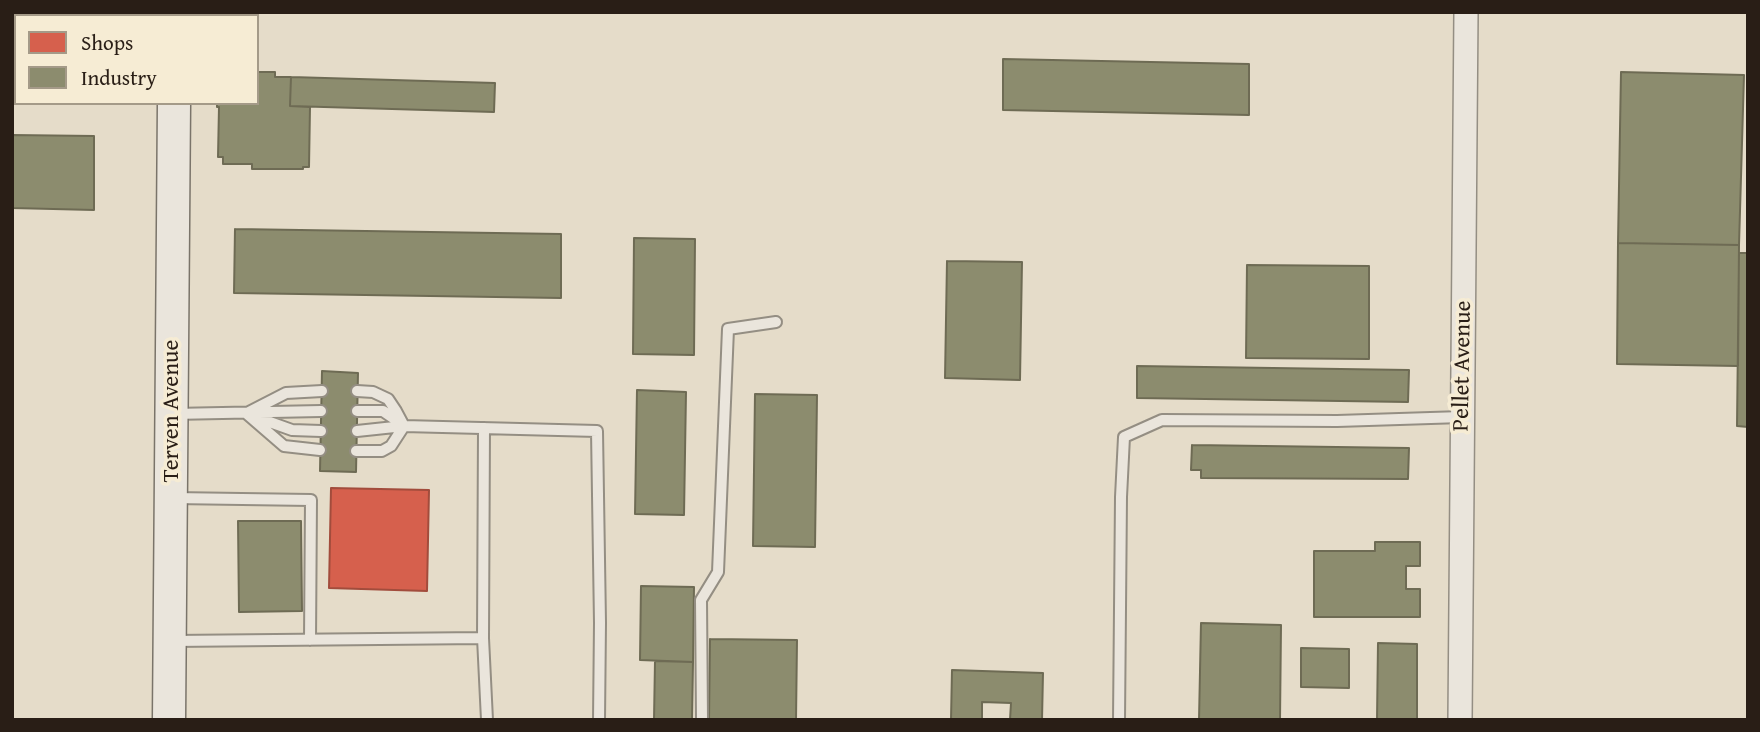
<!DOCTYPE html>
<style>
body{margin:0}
#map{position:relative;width:1760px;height:732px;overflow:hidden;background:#e5dcc9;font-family:"Gentium Book Plus",serif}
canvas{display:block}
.frame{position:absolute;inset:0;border:14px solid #291e16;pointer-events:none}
.legend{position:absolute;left:14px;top:14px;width:245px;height:91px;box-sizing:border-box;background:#f6ecd4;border:2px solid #a49a88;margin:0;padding:9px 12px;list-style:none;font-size:21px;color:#291e16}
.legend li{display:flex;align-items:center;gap:14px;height:35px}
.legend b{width:35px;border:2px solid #a49a88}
</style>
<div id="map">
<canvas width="1760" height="732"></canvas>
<div class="frame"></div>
<ul class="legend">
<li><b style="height:19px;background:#d6604d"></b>Shops</li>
<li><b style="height:19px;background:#8c8c6e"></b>Industry</li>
</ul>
</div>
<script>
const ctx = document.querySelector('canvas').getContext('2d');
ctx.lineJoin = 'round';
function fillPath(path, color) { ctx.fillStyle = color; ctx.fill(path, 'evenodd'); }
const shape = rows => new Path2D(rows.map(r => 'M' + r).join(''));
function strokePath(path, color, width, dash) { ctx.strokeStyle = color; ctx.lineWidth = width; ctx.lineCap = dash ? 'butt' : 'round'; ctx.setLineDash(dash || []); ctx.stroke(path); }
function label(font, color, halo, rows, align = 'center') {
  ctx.font = font + ' "Gentium Book Plus",serif'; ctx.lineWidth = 7; ctx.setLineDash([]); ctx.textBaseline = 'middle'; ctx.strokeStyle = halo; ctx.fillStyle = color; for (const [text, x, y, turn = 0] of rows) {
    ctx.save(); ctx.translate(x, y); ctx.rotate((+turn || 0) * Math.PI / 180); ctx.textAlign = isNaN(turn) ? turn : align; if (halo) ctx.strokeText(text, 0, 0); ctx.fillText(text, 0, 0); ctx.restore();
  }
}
const shops = shape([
 [331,488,429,490,427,591,329,588,331,488]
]);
fillPath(shops, '#d6604d');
strokePath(shops, '#a24c3c', 2);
const industry = shape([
 [59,12,108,12,109,16,59,16,59,12],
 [1003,59,1249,64,1249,115,1003,110,1003,59],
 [257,72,275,72,275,77,291,77,290,106,310,107,309,167,303,167,303,169,252,169,252,164,223,164,223,157,218,157,219,107,217,107,217,103,257,103,257,72],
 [1621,72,1744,75,1739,245,1618,243,1621,72],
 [291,77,495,83,494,112,290,106,291,77],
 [12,135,94,136,94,210,12,208,12,135],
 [235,229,561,234,561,298,234,293,235,229],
 [634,238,695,239,694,355,633,354,634,238],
 [1618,243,1739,245,1738,366,1617,364,1618,243],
 [1739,253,1748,253,1748,427,1737,426,1739,253],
 [947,261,1022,262,1020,380,945,378,947,261],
 [1247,265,1369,266,1369,359,1246,358,1247,265],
 [1137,366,1409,370,1408,402,1137,398,1137,366],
 [322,371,358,373,356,472,320,471,322,371],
 [637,390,686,392,684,515,635,514,637,390],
 [755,394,817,395,815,547,753,546,755,394],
 [1192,445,1409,448,1408,479,1201,478,1201,470,1191,470,1192,445],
 [238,521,301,521,302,611,239,612,238,521],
 [1375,542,1420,542,1420,566,1406,566,1406,589,1420,589,1420,617,1314,617,1314,551,1375,551,1375,542],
 [641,586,694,587,693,662,640,660,641,586],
 [1201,623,1281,625,1280,720,1199,720,1201,623],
 [710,639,797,640,796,720,709,720,710,639],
 [1378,643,1417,644,1417,720,1377,720,1378,643],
 [1301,648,1349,649,1349,688,1301,687,1301,648],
 [655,661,693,662,692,720,654,720,655,661],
 [952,670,1043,673,1042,720,1010,720,1011,703,982,702,982,720,951,720,952,670]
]);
fillPath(industry, '#8c8c6e');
strokePath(industry, '#6e6b54', 2);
const lane = shape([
 [357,391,373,392,388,399,396,411,404,426],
 [357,411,383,411,402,424],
 [249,412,286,393,322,391],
 [173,414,321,411],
 [247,414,284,446,320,450],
 [253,416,292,430,321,431],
 [357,431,404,426,597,431,600,623,599,720],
 [356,451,382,451,391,446,404,426],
 [173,498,311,500,310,640],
 [483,638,484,428],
 [172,641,483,638,487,720],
 [702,720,701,600,718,572,728,329,776,322],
 [1119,720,1121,497,1124,437,1162,420,1337,421,1462,417]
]);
const street = shape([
 [1460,720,1466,12]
]);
const secondary = shape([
 [175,16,175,12],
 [169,720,174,103]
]);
strokePath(lane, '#948e83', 14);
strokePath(street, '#948e83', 26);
strokePath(secondary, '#7a746a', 35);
strokePath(lane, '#eae5dc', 10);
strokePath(street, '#eae5dc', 23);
strokePath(secondary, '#eae5dc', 32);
label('23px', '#291e16', '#f6ecd4', [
 ["Pellet Avenue",1463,366,-89],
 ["Terven Avenue",172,411,-90]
]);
</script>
